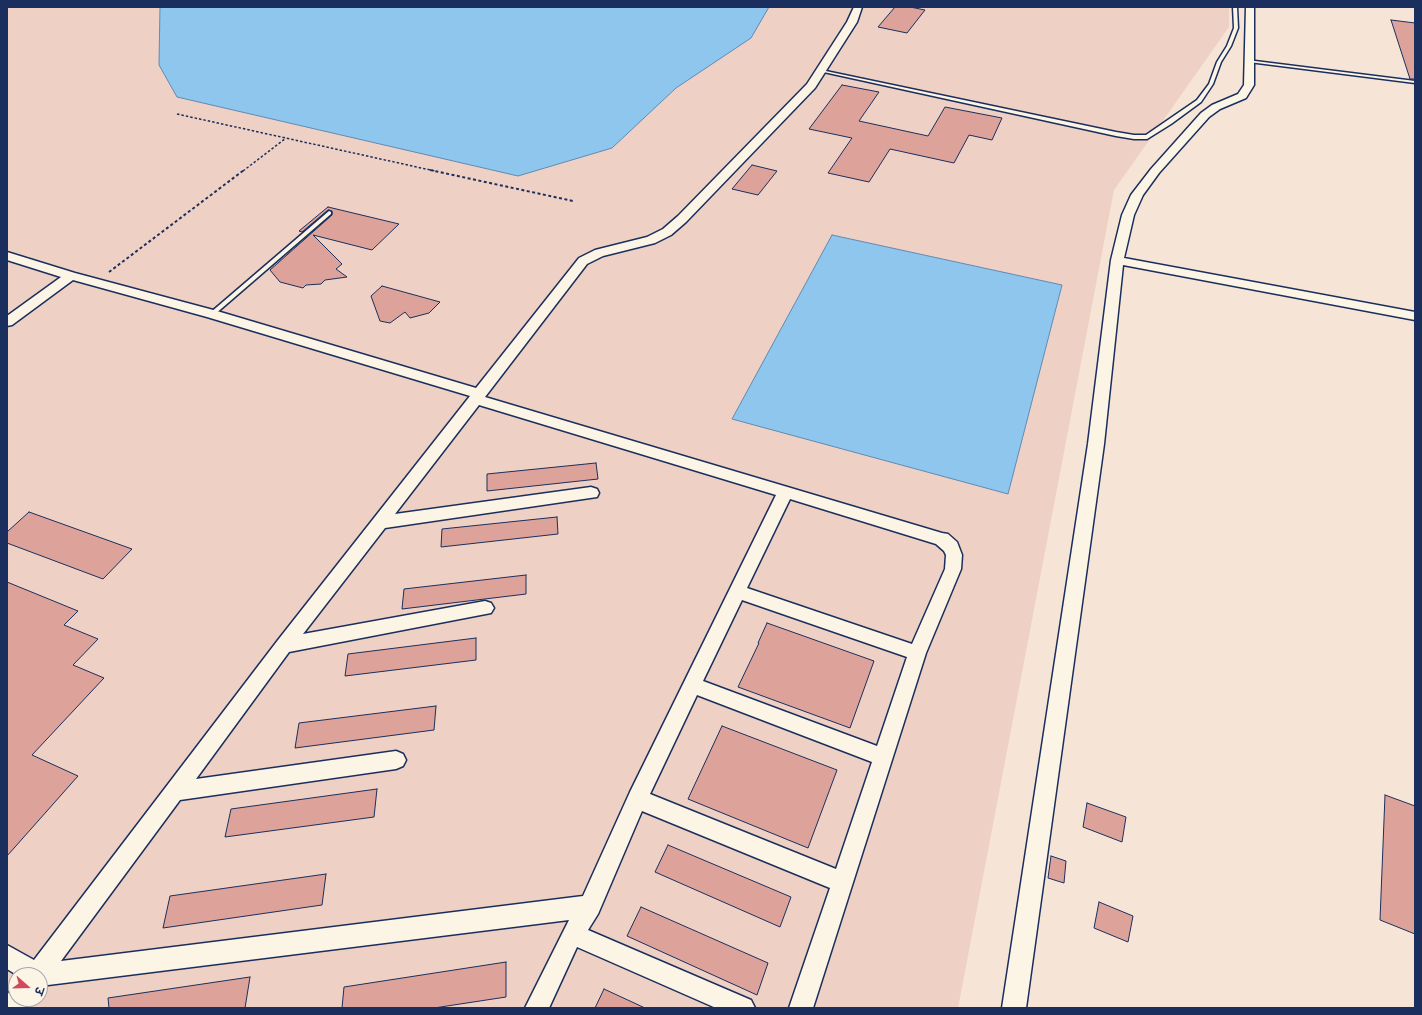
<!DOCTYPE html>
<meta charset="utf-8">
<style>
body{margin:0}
#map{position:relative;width:1422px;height:1015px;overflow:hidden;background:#f6e5d6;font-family:Itim,"Playpen Sans Deva",sans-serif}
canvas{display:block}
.frame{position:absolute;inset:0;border:8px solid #1b2f5e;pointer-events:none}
.north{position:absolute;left:8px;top:967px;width:40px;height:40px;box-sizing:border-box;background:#fcf5e5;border:1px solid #a2a6af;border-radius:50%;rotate:110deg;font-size:11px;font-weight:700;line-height:16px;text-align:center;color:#1b2f5e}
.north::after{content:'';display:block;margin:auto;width:14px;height:18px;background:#d1495b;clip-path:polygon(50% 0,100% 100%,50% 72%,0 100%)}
</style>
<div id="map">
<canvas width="1422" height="1015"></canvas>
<div class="frame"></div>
<div class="north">उ</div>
</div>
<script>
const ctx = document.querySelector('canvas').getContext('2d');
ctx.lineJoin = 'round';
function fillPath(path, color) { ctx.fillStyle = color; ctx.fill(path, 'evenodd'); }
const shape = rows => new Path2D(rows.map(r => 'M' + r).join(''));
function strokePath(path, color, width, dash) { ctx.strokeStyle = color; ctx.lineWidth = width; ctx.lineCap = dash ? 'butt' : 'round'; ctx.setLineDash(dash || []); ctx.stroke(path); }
fillPath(shape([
 [7,7,1229,7,1229,27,1114,190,958,1008,7,1008],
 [16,975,40,975,40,999,16,999]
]), '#eed1c4');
const water = shape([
 [160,7,769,7,751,38,676,88,612,148,518,176,177,97,159,65,160,7],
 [832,235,1062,285,1008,494,732,419,832,235]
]);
fillPath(water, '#8fc6ed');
strokePath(water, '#618ab4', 1);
const building = shape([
 [895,7,910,7,925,10,907,33,878,27,895,7],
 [1391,20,1415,23,1415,79,1410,79,1391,20],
 [842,85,879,92,859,121,928,136,945,107,1002,118,992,140,969,135,954,163,890,149,869,182,828,173,852,138,809,129,842,85],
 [752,165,777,171,758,195,732,189,752,165],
 [328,207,399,224,372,250,313,235,342,264,336,269,347,277,325,280,321,284,306,285,303,288,280,282,270,270,332,215,332,211,328,210,302,232,299,231,328,207],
 [382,286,440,302,429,313,410,318,405,312,390,323,380,321,371,296,382,286],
 [596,463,598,479,487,491,487,474,596,463],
 [29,512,132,549,103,579,7,543,7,532,29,512],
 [557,517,558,534,441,547,442,529,557,517],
 [526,575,526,594,402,609,404,589,526,575],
 [7,582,78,611,64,625,98,639,73,665,104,678,32,755,78,776,7,856,7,582],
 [767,623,874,661,850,728,738,687,759,643,758,643,767,623],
 [476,638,476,660,345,676,348,654,476,638],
 [436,706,434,730,295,748,299,723,436,706],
 [722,726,837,770,808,848,688,799,722,726],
 [377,789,374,817,225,837,231,809,377,789],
 [1385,795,1415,806,1415,934,1380,920,1385,795],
 [1087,803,1126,817,1122,842,1083,827,1087,803],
 [668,845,791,897,780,927,655,872,668,845],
 [1051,856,1066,861,1064,883,1048,878,1051,856],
 [326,874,322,905,163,928,170,896,326,874],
 [1099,902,1133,916,1128,942,1094,928,1099,902],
 [641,907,768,963,757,995,627,936,641,907],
 [506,962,506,997,434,1008,342,1008,344,987,506,962],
 [250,977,245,1008,109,1008,108,998,250,977],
 [604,989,645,1008,595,1008,604,989]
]);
fillPath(building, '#dda39b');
strokePath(building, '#1b2f5e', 1);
const lane = shape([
 [1233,7,1237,7,1238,28,1231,46,1221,62,1213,84,1201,102,1171,124,1147,139,1134,139,1116,136,819,71,821,70,1116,132,1134,135,1146,135,1197,100,1209,84,1217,62,1227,46,1234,28,1233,7],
 [1247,60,1415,81,1415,83,1249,62,1247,62,1247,60],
 [329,211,331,212,331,214,214,315,210,315,210,313,329,211]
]);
const street = shape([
 [854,7,862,7,857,22,815,88,686,222,671,235,655,243,603,256,587,264,485,397,942,533,948,534,957,542,962,555,961,569,926,653,813,1008,789,1008,830,888,642,811,598,914,588,930,751,1000,755,1008,716,1008,577,947,549,1008,525,1008,569,920,40,986,40,975,17,975,7,969,7,945,34,960,278,640,470,396,207,317,73,280,12,325,7,326,7,316,61,277,7,260,7,252,75,273,217,311,476,388,579,258,595,250,647,237,663,229,678,216,807,84,847,22,854,7],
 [479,405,776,495,630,792,583,896,61,961,180,800,396,769,403,766,406,760,403,754,396,751,196,779,289,652,491,613,494,608,491,603,485,601,303,634,385,528,597,497,599,493,597,489,591,487,395,514,479,405],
 [790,499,936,544,944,551,946,555,945,569,912,644,747,588,790,499],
 [742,600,907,657,877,746,703,681,742,600],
 [697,695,872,762,836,869,650,794,697,695],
 [1246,7,1254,7,1254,85,1246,98,1220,109,1209,117,1159,173,1143,195,1134,215,1124,258,1415,312,1415,320,1123,265,1104,444,1026,1008,1002,1008,1088,444,1111,260,1122,215,1131,195,1151,169,1201,113,1212,105,1238,94,1244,85,1246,7],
 [16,988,16,999,29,999,25,1008,7,1008,7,995,10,991,16,988]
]);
strokePath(lane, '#1b2f5e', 3);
strokePath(street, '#1b2f5e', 3);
strokePath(shape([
 [177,114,435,171],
 [243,171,286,138]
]), '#1b2f5e', 1.5, [2.5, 2]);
strokePath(shape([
 [430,170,573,201],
 [109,272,244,170]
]), '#1b2f5e', 2, [3, 2.5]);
fillPath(lane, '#fcf5e5');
fillPath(street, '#fcf5e5');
</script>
